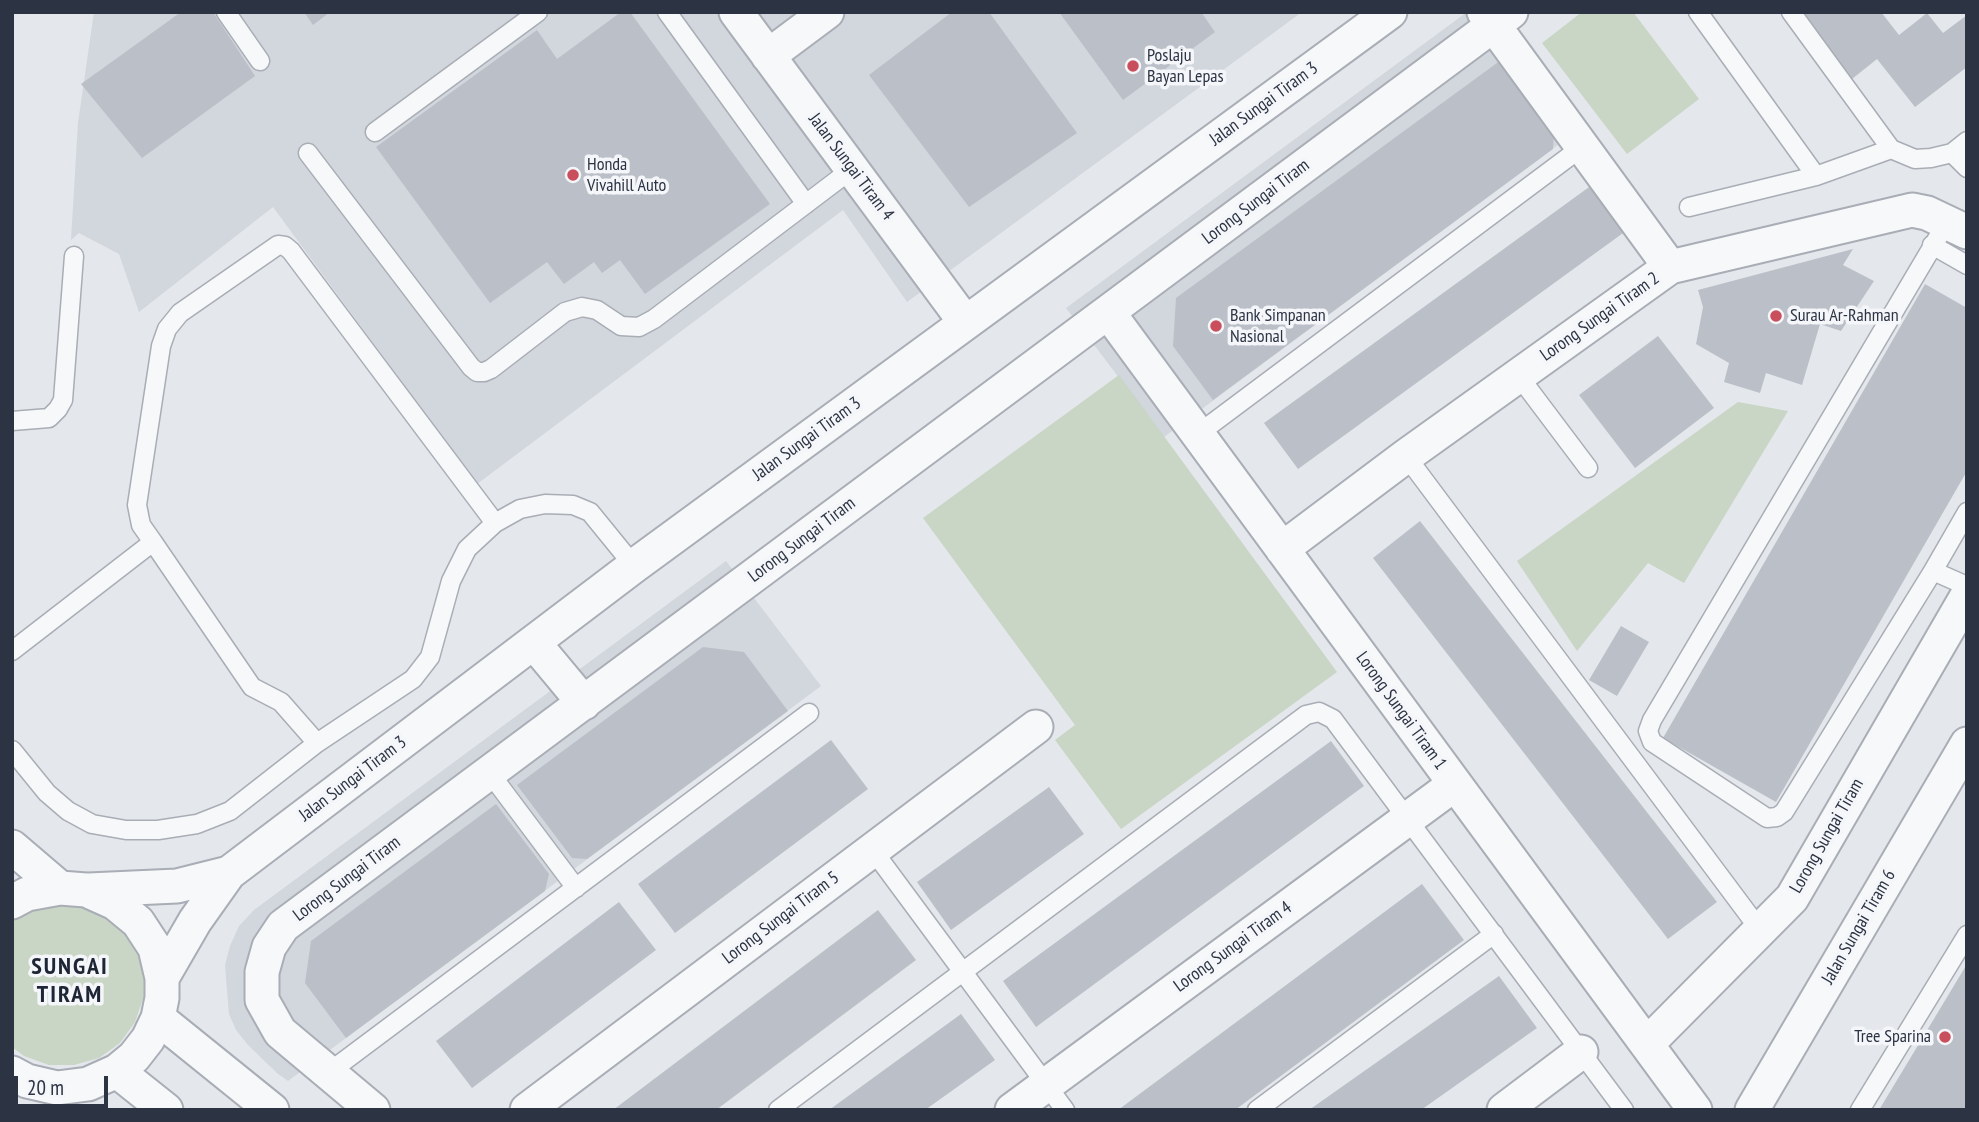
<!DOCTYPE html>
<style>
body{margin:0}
#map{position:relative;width:1979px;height:1122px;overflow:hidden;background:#e4e7eb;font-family:"PT Sans Narrow",sans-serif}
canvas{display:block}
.frame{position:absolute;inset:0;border:14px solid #2c3343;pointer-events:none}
.scale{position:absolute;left:14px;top:1076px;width:94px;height:32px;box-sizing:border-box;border:4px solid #2c3343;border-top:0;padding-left:9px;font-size:21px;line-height:24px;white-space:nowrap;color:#2c3343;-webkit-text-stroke:5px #f4f6f9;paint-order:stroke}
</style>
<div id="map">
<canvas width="1979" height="1122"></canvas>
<div class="frame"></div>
<div class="scale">20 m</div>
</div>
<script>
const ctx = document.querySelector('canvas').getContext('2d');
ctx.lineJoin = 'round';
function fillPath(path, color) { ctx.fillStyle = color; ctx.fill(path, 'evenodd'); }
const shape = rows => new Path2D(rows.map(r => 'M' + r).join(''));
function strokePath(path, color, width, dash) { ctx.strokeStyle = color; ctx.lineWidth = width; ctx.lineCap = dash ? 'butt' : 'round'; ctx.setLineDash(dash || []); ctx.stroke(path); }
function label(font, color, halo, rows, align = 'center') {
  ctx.font = font + ' "PT Sans Narrow",sans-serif'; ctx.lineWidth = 7; ctx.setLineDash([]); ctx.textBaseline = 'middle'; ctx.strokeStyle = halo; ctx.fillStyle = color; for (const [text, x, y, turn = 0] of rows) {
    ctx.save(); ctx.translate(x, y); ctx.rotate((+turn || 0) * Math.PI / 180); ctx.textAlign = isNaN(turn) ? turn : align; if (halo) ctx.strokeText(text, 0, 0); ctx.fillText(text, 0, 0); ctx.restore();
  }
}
fillPath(shape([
 [94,12,1302,12,907,302,843,210,477,484,273,207,139,312,119,254,79,233,71,240,78,123],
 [1467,12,1503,12,1586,124,1164,437,1066,308],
 [726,561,821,686,288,1081,277,1073,248,1045,236,1030,229,1014,225,965,230,946,239,926,254,910]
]), '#d2d6dd');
fillPath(shape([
 [1582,12,1633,12,1699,99,1627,154,1542,43],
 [1119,375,1337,672,1121,829,1055,740,1075,725,923,518],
 [1738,402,1788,411,1684,583,1648,563,1577,651,1517,561],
 [64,902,91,907,116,921,134,943,144,969,144,996,135,1022,120,1043,99,1058,74,1065,49,1065,24,1056,12,1047,12,919,37,906]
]), '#c9d5c5');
fillPath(shape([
 [181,12,213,12,255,76,142,158,81,84],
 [304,12,330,12,313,25],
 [621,12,630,12,770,204,645,294,620,260,602,273,594,262,564,284,547,262,490,303,376,147,537,30,557,59],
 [952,12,989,12,1077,133,969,207,869,75],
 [1059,12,1201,12,1215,32,1123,100],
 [1799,12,1881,12,1899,35,1927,13,1943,33,1967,15,1967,67,1915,107,1877,59,1852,79],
 [1501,60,1554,132,1553,149,1213,400,1173,346,1176,298],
 [1596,182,1630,228,1298,469,1264,423],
 [1853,249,1843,265,1874,281,1841,331,1820,324,1802,385,1766,373,1760,393,1724,382,1729,363,1696,344,1703,307,1698,290],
 [1925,284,1967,308,1967,471,1776,802,1663,738],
 [1658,336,1714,408,1635,468,1579,395],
 [1420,521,1717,902,1668,939,1373,558],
 [1621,626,1649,642,1617,696,1589,680],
 [703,647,744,652,788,711,587,859,572,858,517,785],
 [831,740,868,789,675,933,638,884],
 [1331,741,1364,786,1036,1027,1003,981],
 [1049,787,1084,834,951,930,917,882],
 [496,804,549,874,545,891,346,1038,305,983,311,941],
 [1422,884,1464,940,1235,1110,1118,1110],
 [619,902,656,950,472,1088,436,1041],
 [878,910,916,960,716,1110,613,1110],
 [1967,964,1967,1110,1879,1110],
 [1499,976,1537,1028,1421,1110,1309,1110],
 [961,1014,995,1060,925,1110,829,1110]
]), '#bbc0c8');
const lane = shape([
 [226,12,260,61],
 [667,12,806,204],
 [1698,12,1816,176],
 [1791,12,1891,149,1915,159,1931,158,1952,153,1967,141],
 [375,132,538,12],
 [308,153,471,367,477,372,484,372,491,369,565,312,582,307,597,310,621,326,639,327,654,319,852,169],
 [1952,153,1967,168],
 [1689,207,1816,176,1891,149],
 [1947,222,1652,720,1648,731,1652,742,1767,818,1777,817,1784,812,1933,571,1967,512],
 [1932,245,1967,265],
 [1518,375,1588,468],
 [12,421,49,418,58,409,63,400,74,256],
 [1198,434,1582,147],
 [1406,456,1760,930],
 [153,542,252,687,281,702,317,743],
 [1933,571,1967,586],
 [12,651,153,542,141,525,137,505,161,346,167,329,180,313,278,245,285,246,291,251,495,523],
 [12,750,47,793,68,811,92,824,126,830,158,830,197,824,230,811,317,743,413,679,430,657,451,581,467,549,495,523,520,509,545,504,573,505,590,512,634,566],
 [489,772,576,888],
 [872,849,1065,1110],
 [328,1073,809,713],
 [778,1110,1306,715,1319,712,1333,719,1624,1110],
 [1257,1110,1494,934],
 [1860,1110,1967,935]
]);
const street = shape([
 [736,12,965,322],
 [1484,12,1670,267],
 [768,56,827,12],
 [1108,312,1695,1110],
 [1282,549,1406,456,1670,267,1912,210,1927,213,1967,232],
 [534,643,584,703],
 [12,847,60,888],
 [89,890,177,886,229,873],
 [12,902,27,894,60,888,86,890,115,903,138,922,155,948,162,978,162,998,158,1018,148,1039,134,1057,117,1071,88,1084,57,1088,27,1081,12,1073],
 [162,978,195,921,229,873,634,566,1390,12],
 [158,1018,272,1110],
 [1647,1044,1792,898,1967,596],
 [117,1071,166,1110],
 [373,1110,280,1032,262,1000,262,972,269,947,283,926,1511,12],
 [527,1110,1036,727],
 [1012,1110,1455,784],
 [1504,1110,1581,1052],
 [1752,1110,1967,744]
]);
strokePath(lane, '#a9adb5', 21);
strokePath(street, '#a9adb5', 37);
strokePath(lane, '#f7f8fa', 18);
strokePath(street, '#f7f8fa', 33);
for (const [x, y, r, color] of [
 [1133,66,7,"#ca4f5c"],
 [573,175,7,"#ca4f5c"],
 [1776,316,7,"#ca4f5c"],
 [1216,326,7,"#ca4f5c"],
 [1945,1037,7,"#ca4f5c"]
]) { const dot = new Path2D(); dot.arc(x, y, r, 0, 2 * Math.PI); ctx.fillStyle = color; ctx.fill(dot); strokePath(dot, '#f4f6f9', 2.5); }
label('18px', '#2c3343', '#f4f6f9', [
 ["Poslaju",1147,56],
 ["Bayan Lepas",1147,77],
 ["Honda",587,165],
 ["Vivahill Auto",587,186],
 ["Bank Simpanan",1230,316],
 ["Nasional",1230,337],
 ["Surau Ar-Rahman",1790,316],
 ["Tree Sparina",1931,1037,"right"]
], 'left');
label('18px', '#2c3343', '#f4f6f9', [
 ["Jalan Sungai Tiram 3",1264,104,-36],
 ["Jalan Sungai Tiram 4",851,167,53],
 ["Lorong Sungai Tiram",1256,202,-37],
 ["Lorong Sungai Tiram 2",1600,317,-35],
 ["Jalan Sungai Tiram 3",807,439,-36],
 ["Lorong Sungai Tiram",802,540,-37],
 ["Lorong Sungai Tiram 1",1401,711,54],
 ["Jalan Sungai Tiram 3",353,779,-37],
 ["Lorong Sungai Tiram",1827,836,-60],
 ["Lorong Sungai Tiram",347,879,-37],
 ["Lorong Sungai Tiram 5",781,918,-37],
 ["Jalan Sungai Tiram 6",1859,927,-60],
 ["Lorong Sungai Tiram 4",1233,947,-36]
]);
ctx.letterSpacing = '2px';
label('bold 24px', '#1e2534', '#f4f6f9', [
 ["SUNGAI",70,967],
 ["TIRAM",70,995]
]);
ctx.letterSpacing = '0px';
</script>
